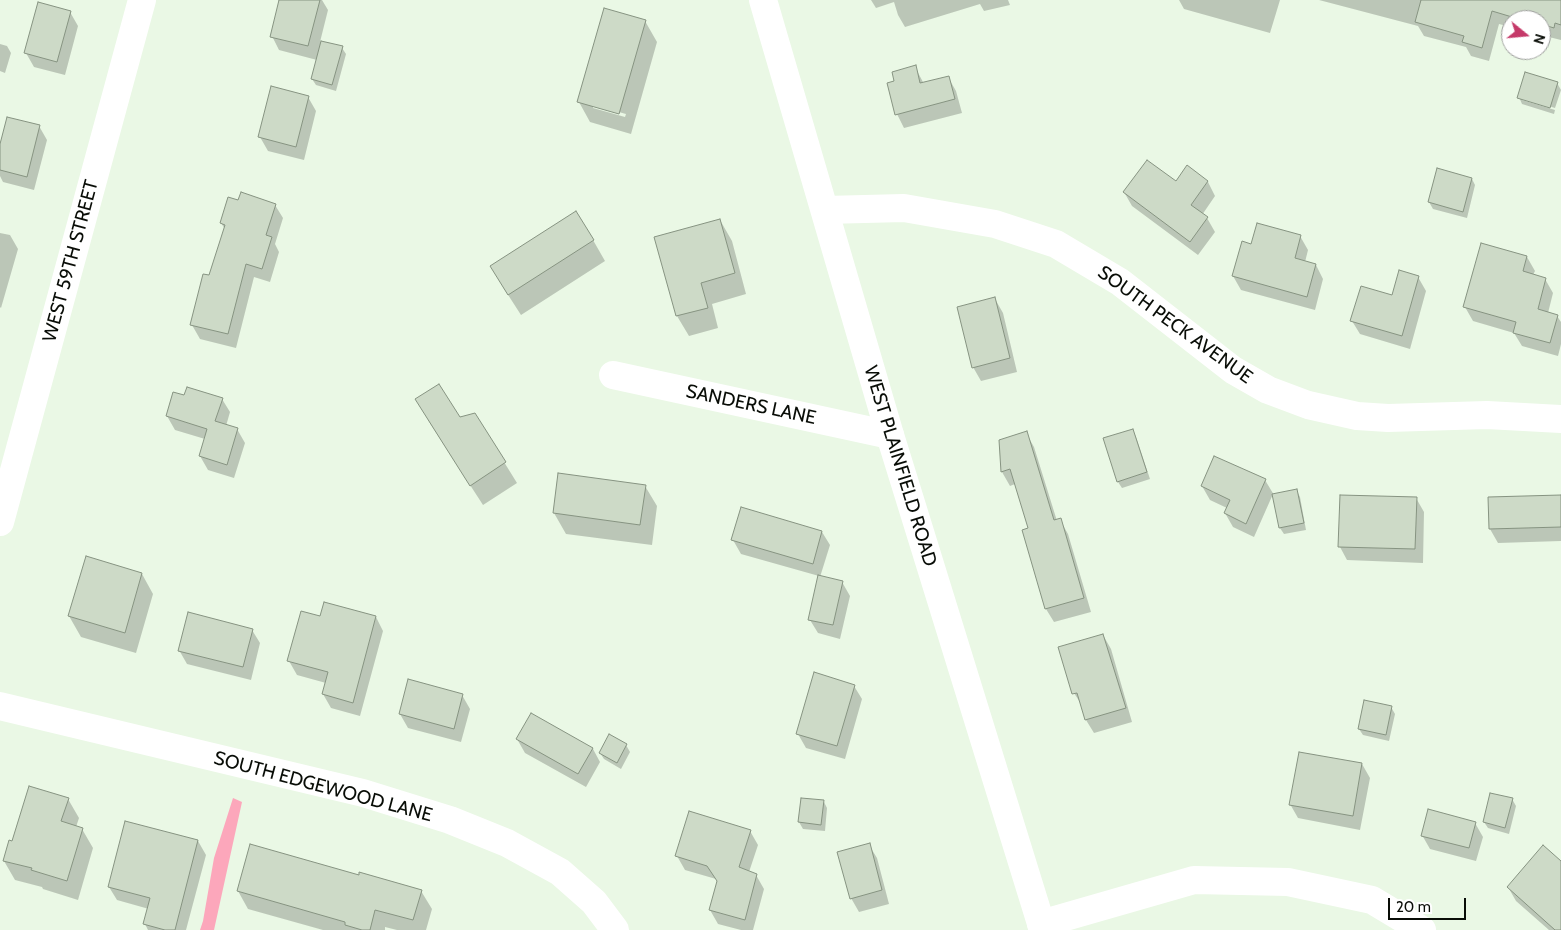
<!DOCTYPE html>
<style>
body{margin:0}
#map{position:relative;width:1561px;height:930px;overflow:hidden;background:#eaf8e5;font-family:Cabin,sans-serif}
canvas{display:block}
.north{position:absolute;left:1501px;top:10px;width:50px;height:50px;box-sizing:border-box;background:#fff;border:1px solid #9d9e9c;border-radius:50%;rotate:107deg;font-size:14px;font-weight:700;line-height:20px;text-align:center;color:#090d07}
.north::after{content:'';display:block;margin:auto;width:18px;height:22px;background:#c53969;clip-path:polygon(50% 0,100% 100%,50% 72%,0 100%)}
.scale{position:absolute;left:1388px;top:898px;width:78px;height:22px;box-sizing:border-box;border:2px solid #090d07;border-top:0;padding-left:6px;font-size:15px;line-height:18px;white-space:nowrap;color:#090d07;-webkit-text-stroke:4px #fff;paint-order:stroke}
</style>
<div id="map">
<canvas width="1561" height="930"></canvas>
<div class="north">N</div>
<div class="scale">20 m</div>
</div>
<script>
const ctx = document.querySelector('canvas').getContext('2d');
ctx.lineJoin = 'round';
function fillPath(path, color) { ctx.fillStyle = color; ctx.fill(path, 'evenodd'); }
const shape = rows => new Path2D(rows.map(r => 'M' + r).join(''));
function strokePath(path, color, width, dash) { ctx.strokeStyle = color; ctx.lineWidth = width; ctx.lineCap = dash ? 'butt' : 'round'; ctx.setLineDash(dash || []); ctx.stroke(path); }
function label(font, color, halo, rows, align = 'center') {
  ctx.font = font + ' Cabin,sans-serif'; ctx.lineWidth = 4; ctx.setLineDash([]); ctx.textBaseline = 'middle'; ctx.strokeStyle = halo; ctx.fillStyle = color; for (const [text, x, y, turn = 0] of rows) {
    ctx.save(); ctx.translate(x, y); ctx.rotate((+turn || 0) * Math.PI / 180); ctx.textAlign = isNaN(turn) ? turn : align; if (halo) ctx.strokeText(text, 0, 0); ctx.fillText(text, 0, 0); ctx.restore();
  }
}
fillPath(shape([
 [233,798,242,802,214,930,200,930,203,921,214,858]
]), '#fca7bb');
fillPath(shape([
 [281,0,322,0,328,10,320,42,342,48,346,54,336,91,316,85,312,79,317,60,279,50,272,36],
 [871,0,1008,0,1010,5,984,11,980,4,905,27,898,15,894,2,876,8],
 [1179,0,1280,0,1270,33,1184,9],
 [1319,0,1561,0,1561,40,1541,35,1541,20,1511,20,1511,27,1499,24,1489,61,1471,56,1466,47,1424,36,1418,26],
 [70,12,78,26,65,75,34,67,26,53],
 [645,21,657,42,631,134,590,122,579,102],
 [593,105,626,114,625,117,593,108],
 [0,44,7,46,11,53,5,73,0,71],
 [915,67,924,84,948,77,956,91,962,113,904,128,897,114,896,82],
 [1557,83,1561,90,1555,108,1522,98,1522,100,1555,110,1554,114,1522,104,1519,97],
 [308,97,316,111,304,160,268,151,260,137],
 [39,126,47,140,34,190,3,182,0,176,0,149],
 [1187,167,1208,182,1215,196,1202,215,1207,218,1215,232,1198,255,1132,206,1124,192,1176,183],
 [1472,179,1475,185,1467,218,1433,209,1429,202],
 [239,201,275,205,283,218,275,244,279,252,270,282,254,277,236,348,200,339,192,325,225,229,221,223],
 [720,220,732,241,746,294,712,304,718,328,689,336,677,316,656,238],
 [0,233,10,235,18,249,1,308,0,307],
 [1300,236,1308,250,1305,262,1316,265,1323,279,1315,310,1241,290,1233,276,1252,246],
 [593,240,605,261,521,315,503,287],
 [1527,257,1535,271,1533,275,1545,279,1553,293,1548,313,1557,316,1561,322,1561,344,1558,356,1522,346,1514,333,1473,321,1465,307],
 [1418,277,1426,291,1410,349,1360,334,1352,321,1393,296],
 [995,299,1003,313,1017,372,981,381,973,367],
 [185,397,222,399,230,412,226,426,237,429,245,443,234,478,208,470,200,456,205,439,175,430,167,416],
 [475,415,517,483,483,505,428,420,459,419],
 [1133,430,1136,437,1150,479,1122,488,1118,482],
 [1026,433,1034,447,1057,521,1060,520,1068,534,1091,612,1054,622,1046,609,1024,530,1030,529,1015,484,1010,486,1002,472,1000,441],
 [1215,457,1265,480,1274,495,1297,491,1300,497,1306,530,1284,534,1280,528,1273,494,1254,537,1233,527,1225,513,1227,508,1210,500,1202,486],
 [645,486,657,506,652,545,566,534,554,513],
 [1561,496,1561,541,1498,543,1490,529],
 [1416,498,1424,512,1423,563,1347,560,1340,547],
 [822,532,830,545,820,577,842,582,850,596,840,639,818,633,810,620,819,576,741,554,733,540],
 [142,574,153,594,136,653,81,637,69,616],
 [376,617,383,631,360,716,331,708,323,694,326,683,297,675,289,661,321,618],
 [252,630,260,643,251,680,187,664,179,650],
 [1103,635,1111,649,1132,722,1094,733,1086,720,1083,707,1074,693],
 [854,686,862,699,845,759,806,748,798,734],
 [462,695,470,709,461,742,408,728,400,714],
 [1391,707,1395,714,1389,741,1363,735,1359,729],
 [517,739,593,749,600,762,586,787,525,753],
 [626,745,630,752,621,769,604,759,600,753],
 [1362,764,1370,778,1360,830,1298,818,1290,804],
 [68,799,79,818,76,827,82,829,93,848,78,900,43,889,42,887,15,880,4,861,13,842],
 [1512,799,1516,806,1509,834,1488,828,1484,822],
 [824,802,827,808,825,831,803,829,799,822],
 [1475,823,1483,837,1476,861,1430,849,1422,835],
 [750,831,758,845,749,872,756,875,764,889,753,930,741,930,718,924,710,910,718,882,716,879,685,870,677,856],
 [198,841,206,855,186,930,148,930,145,924,149,909,117,900,109,887],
 [869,845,877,858,889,904,859,912,851,898],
 [1561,863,1561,930,1549,930,1516,901,1508,887],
 [359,876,421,891,432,909,426,930,397,930,385,927,385,930,323,930,248,909,238,891]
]), '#0003');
const building = shape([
 [279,0,320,0,308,46,270,37,279,0],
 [1421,0,1561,0,1561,25,1555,23,1554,28,1541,24,1541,20,1522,20,1492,11,1482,48,1462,42,1464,36,1415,22,1421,0],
 [38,2,71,11,57,62,24,53,38,2],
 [604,8,646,20,619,114,577,102,604,8],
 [321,41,343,46,332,85,311,79,321,41],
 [916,65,920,83,949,76,955,99,895,115,887,83,894,81,892,72,916,65],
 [1525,72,1558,82,1550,108,1517,98,1525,72],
 [271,86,309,96,296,147,258,137,271,86],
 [7,117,40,125,27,177,0,170,0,144,7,117],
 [1147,160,1176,181,1187,165,1208,181,1191,205,1208,217,1190,242,1123,192,1147,160],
 [1437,168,1472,178,1463,212,1428,202,1437,168],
 [241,192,276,204,266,235,272,237,262,269,246,264,228,334,190,325,203,274,209,275,225,225,220,223,228,197,238,200,241,192],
 [576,211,594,240,508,295,490,266,576,211],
 [720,219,735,273,701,283,708,308,676,316,654,237,720,219],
 [1257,223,1301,235,1295,258,1316,264,1307,297,1232,276,1242,241,1251,244,1257,223],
 [1481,243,1527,256,1523,271,1546,278,1538,309,1558,315,1550,343,1513,333,1516,322,1463,307,1481,243],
 [1399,270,1419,276,1402,336,1350,321,1361,286,1392,295,1399,270],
 [995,297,1010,358,972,368,957,307,995,297],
 [439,384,460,417,475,413,506,462,470,486,415,399,439,384],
 [187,387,223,398,215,421,238,428,227,465,199,456,207,429,166,416,173,392,184,395,187,387],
 [1133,429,1147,472,1117,482,1103,438,1133,429],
 [1027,431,1054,520,1061,518,1084,598,1045,609,1022,530,1028,528,1010,469,1001,472,999,440,1027,431],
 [1214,456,1266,479,1246,524,1224,513,1230,500,1201,486,1214,456],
 [558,473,646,485,640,525,553,513,558,473],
 [1297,489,1304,523,1279,528,1272,494,1297,489],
 [1340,495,1417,497,1415,549,1338,547,1340,495],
 [1561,495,1561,527,1489,529,1488,497,1561,495],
 [741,507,822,531,813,564,731,540,741,507],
 [86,556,142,573,125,633,68,616,86,556],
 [818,575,843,581,833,625,808,620,818,575],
 [324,602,376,616,353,703,322,694,328,672,287,661,301,611,320,616,324,602],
 [188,612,253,629,243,667,178,651,188,612],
 [1103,634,1126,708,1085,720,1077,693,1072,694,1058,647,1103,634],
 [814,672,855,685,837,746,796,734,814,672],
 [408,679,463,694,454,729,399,714,408,679],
 [1364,700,1392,706,1386,735,1358,729,1364,700],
 [531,713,593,748,578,774,516,739,531,713],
 [609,734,627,744,617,763,599,753,609,734],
 [1299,752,1362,763,1353,816,1289,805,1299,752],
 [29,786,69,798,61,821,83,828,67,881,31,870,32,868,3,861,9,840,12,841,29,786],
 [1490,793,1513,798,1505,828,1483,822,1490,793],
 [801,798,824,800,821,825,798,822,801,798],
 [1428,809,1476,822,1469,848,1421,836,1428,809],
 [689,811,751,830,739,867,757,874,745,920,709,910,717,881,707,866,675,856,689,811],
 [125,821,198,840,175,930,165,930,143,924,150,898,108,887,125,821],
 [870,843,882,890,850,899,837,852,870,843],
 [250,844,359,875,359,872,422,890,413,920,375,910,370,930,362,930,345,925,345,922,237,891,250,844],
 [1543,845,1561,861,1561,930,1555,930,1507,887,1543,845]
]);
fillPath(building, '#cddac7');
strokePath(building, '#869381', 1);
strokePath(shape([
 [825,210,904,208,995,224,1056,244,1120,282,1233,370,1268,390,1308,405,1357,416,1388,418,1487,415,1561,419],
 [613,375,890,435],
 [0,522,142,0],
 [0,706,363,793,450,820,507,843,560,872,594,902,615,930],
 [1041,924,1194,880,1288,882,1372,900,1422,930]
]), '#fff', 28);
strokePath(shape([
 [763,0,890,435,1043,930]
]), '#fff', 28);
label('19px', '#090d07', '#fff', [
 ["WEST 59TH STREET",71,261,-75],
 ["SOUTH PECK AVENUE",1175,325,36],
 ["SANDERS LANE",751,405,12],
 ["WEST PLAINFIELD ROAD",900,466,73],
 ["SOUTH EDGEWOOD LANE",323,787,15]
]);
</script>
